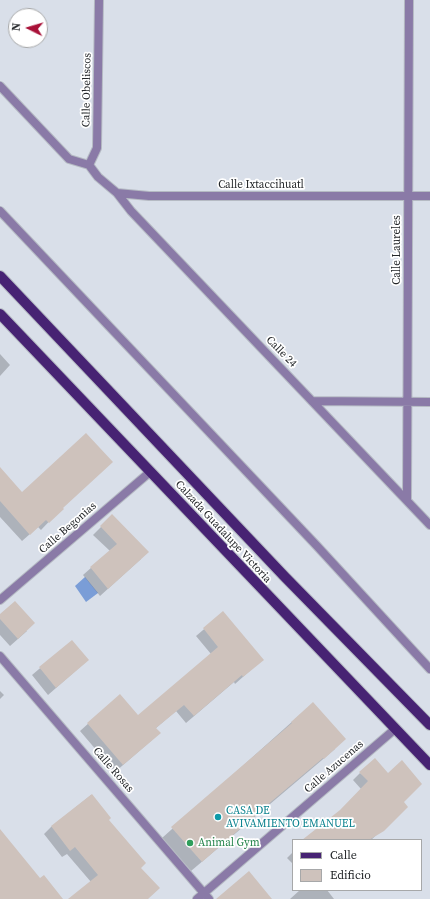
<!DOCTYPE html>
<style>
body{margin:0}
#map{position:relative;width:430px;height:899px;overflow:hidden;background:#d9dfe9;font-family:"Source Serif 4",serif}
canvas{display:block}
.legend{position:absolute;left:292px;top:839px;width:130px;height:52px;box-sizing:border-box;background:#fff;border:1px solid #a7a8a9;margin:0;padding:5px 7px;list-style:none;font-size:12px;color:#232629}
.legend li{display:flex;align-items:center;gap:8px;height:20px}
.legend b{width:20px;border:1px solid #a7a8a9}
.north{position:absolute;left:8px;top:8px;width:40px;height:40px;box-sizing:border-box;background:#fff;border:1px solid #a7a8a9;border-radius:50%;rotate:275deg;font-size:11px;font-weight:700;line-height:16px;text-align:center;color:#232629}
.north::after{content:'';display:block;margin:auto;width:14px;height:18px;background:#a91138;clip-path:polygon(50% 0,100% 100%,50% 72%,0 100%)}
</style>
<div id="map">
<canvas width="430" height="899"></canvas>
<ul class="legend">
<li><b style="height:5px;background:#472373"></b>Calle</li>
<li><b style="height:11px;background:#cec2bc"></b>Edificio</li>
</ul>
<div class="north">N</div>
</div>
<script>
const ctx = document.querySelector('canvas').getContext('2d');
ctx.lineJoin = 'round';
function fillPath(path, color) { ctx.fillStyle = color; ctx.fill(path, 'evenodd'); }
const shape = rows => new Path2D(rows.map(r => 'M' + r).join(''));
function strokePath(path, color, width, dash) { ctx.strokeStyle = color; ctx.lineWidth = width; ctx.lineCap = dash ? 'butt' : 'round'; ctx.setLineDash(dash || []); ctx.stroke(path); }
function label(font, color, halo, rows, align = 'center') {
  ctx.font = font + ' "Source Serif 4",serif'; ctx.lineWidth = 3.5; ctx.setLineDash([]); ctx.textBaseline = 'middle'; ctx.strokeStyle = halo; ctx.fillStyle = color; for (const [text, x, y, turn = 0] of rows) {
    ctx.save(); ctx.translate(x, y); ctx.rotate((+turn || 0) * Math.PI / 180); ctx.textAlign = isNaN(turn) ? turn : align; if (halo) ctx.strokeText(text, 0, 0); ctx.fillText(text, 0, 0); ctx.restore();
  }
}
fillPath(shape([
 [85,577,98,593,86,602,75,586]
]), '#7a9dd7');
fillPath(shape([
 [0,354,10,365,0,376],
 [0,468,21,494,62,508,41,530,38,527,22,541,0,517],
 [112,516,141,559,100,596,83,575,110,551,93,535],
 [223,613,262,660,235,684,234,682,186,723,176,711,156,728,152,740,115,772,80,731,120,695,138,716,211,654,196,636],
 [0,616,27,631,10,646,0,635],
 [72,641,88,660,48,695,32,675],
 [0,691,4,695,0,699],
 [313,703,335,749,191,871,162,838],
 [360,773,403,802,399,814,371,840,306,840,339,813,361,789,353,780],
 [91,795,140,868,147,899,70,899,91,882,67,854,62,857,44,834,51,827],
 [293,852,293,864,287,858],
 [300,890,327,890,334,899,290,899]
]), '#0003');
fillPath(shape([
 [86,433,113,462,63,508,64,509,49,523,46,520,30,535,0,501,0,467,22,492],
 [112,514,149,552,108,589,90,567,117,544,100,526],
 [15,601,35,623,18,639,0,619,0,614],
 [223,611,264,660,243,677,242,675,194,716,184,705,156,728,161,733,123,765,87,723,120,694,138,715,218,647,203,628],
 [72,640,89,660,56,688,39,667],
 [313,702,346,739,324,759,323,758,266,806,202,862,171,827,292,723,291,722],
 [375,758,388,773,402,760,422,784,404,802,408,807,384,831,369,840,302,840,340,810,368,781,359,772],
 [92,794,111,818,109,820,146,863,141,868,160,888,148,899,68,899,98,875,75,847,70,851,51,826],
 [0,829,40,878,44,875,63,899,0,899],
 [249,871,272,899,216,899]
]), '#cec2bc');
const street = shape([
 [99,0,97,148,89,165,98,177,117,193,149,196,430,196],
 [0,86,69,159,89,165],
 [117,193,131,211,430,525],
 [0,211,317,546,430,669],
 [312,401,430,402],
 [407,500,409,0],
 [0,600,150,472],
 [0,656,209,899],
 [197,899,395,729]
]);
const primary = shape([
 [0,276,285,577,430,725],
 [0,314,430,765]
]);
strokePath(street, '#b5bac3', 10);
strokePath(primary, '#b5bac3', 12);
strokePath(street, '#8a7aa7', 8);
strokePath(primary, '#472373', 10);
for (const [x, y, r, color] of [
 [218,817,4,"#0f9aa8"],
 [190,843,4,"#2e9e5b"]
]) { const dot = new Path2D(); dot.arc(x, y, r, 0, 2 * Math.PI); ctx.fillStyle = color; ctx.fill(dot); strokePath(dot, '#fff', 1.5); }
label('11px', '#232629', '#fff', [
 ["Calle Obeliscos",87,90,-89],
 ["Calle Ixtaccihuatl",261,185],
 ["Calle Laureles",397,250,-90],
 ["Calle 24",281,352,46],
 ["Calle Begonias",68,528,-41],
 ["Calzada Guadalupe Victoria",223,532,47],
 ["Calle Azucenas",334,767,-41],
 ["Calle Rosas",113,770,49]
]);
label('11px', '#0d838f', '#fff', [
 ["CASA DE",226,811],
 ["AVIVAMIENTO EMANUEL",226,824]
], 'left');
label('11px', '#27864d', '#fff', [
 ["Animal Gym",198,843]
], 'left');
</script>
